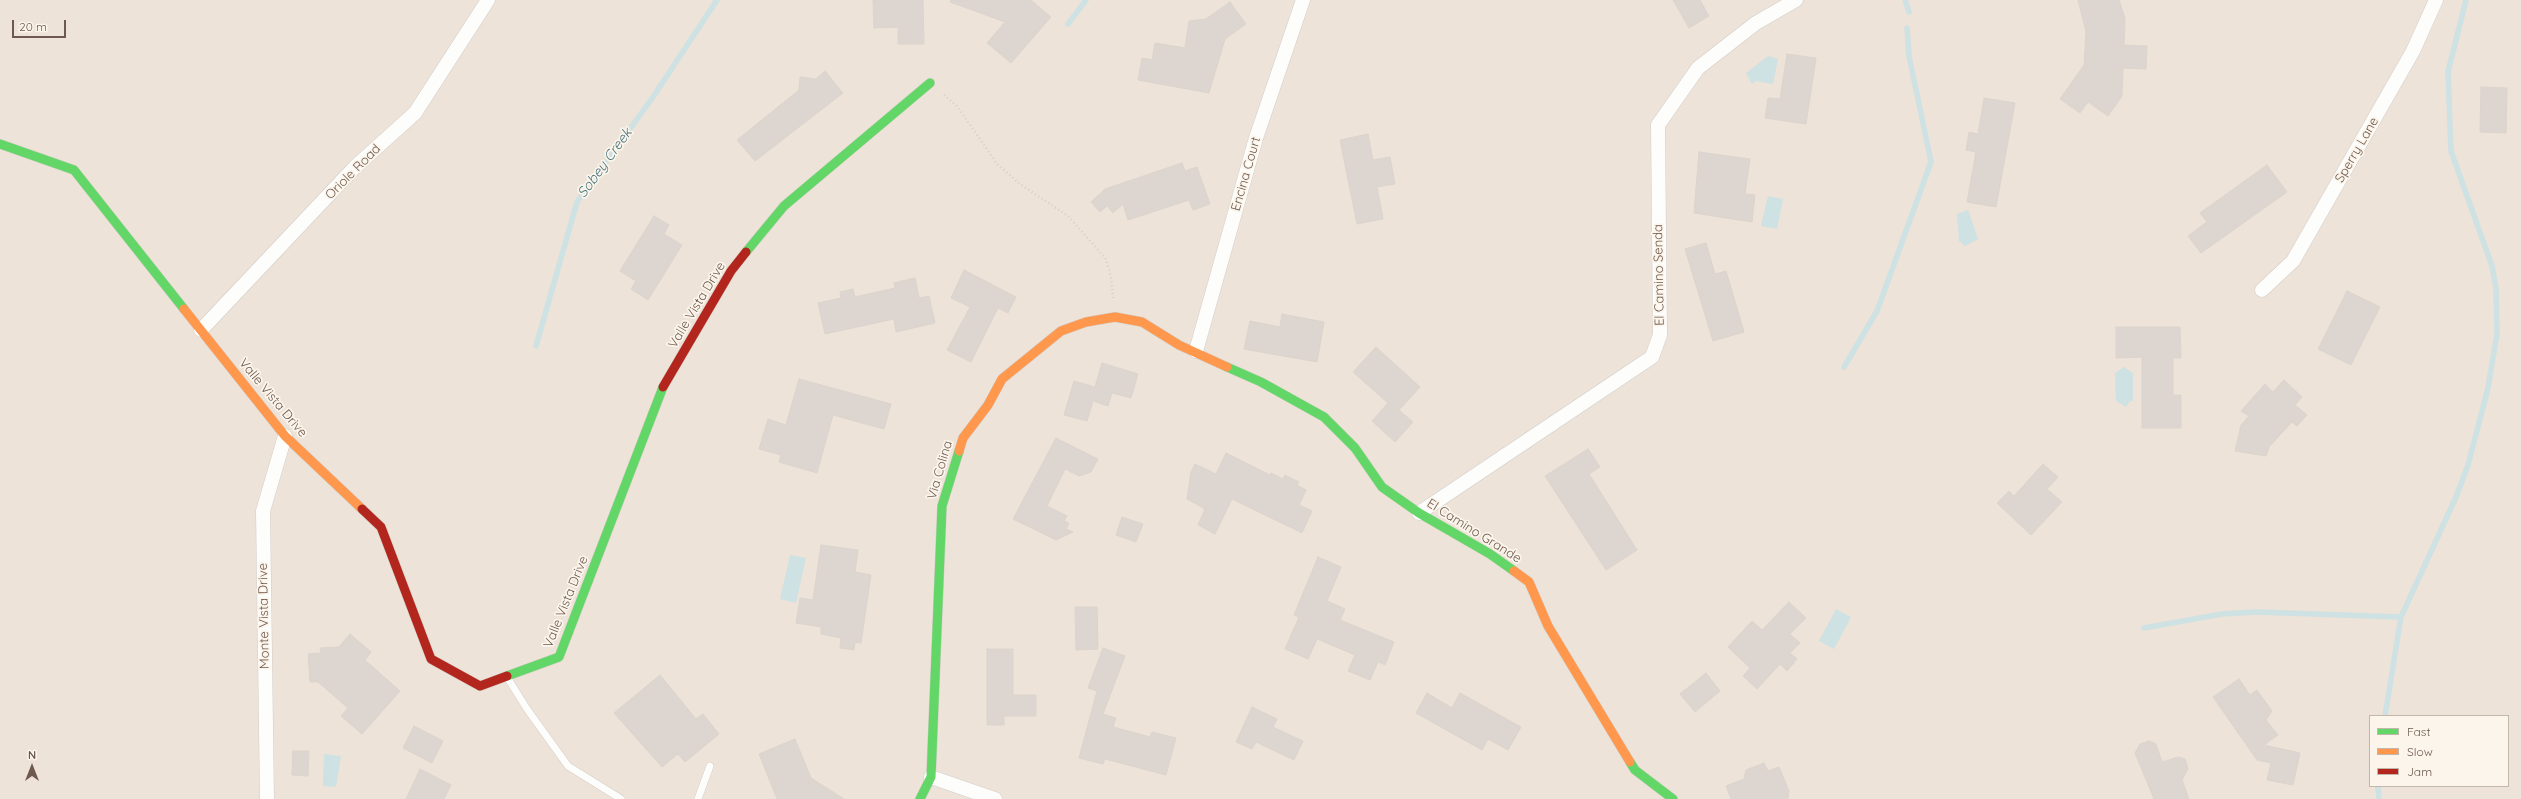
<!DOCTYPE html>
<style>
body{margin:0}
#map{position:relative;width:2521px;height:799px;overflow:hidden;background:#f4f0ea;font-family:Quicksand,sans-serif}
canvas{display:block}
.legend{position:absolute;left:2369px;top:715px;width:140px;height:72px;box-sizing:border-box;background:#fcf5eb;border:1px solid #c3b7ac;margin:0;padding:5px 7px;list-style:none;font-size:12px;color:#6e594e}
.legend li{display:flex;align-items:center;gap:8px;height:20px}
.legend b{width:20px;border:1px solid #c3b7ac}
.north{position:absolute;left:12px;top:747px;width:40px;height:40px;-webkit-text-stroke:3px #fcf5eb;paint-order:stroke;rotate:0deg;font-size:11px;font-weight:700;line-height:16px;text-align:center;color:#6e594e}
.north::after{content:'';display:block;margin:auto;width:14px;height:18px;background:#6e594e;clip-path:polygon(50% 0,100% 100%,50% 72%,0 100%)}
.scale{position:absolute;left:12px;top:20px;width:54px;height:18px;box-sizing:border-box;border:2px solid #6e594e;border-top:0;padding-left:5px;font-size:12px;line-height:14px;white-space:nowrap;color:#6e594e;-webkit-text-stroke:3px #fcf5eb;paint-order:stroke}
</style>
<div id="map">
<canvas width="2521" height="799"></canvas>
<ul class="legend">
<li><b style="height:5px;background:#63d668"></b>Fast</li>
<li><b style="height:5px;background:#ff974d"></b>Slow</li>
<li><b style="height:5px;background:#b3261e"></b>Jam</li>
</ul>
<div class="north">N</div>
<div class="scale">20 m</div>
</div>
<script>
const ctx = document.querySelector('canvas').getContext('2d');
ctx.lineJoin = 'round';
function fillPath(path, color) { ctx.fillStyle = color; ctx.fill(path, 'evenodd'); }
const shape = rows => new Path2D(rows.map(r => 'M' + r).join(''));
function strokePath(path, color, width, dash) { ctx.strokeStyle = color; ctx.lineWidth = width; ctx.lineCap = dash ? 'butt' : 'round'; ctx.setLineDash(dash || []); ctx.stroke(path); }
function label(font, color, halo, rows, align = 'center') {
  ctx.font = font + ' Quicksand,sans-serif'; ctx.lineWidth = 3.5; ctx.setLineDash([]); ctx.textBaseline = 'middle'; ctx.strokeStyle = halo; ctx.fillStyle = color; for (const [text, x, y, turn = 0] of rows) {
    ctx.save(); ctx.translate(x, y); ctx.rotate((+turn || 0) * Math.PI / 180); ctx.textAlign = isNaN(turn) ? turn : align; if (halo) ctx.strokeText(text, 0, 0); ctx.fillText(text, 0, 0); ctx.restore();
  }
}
fillPath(shape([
 [0,0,2521,0,2521,799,0,799],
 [2370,716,2508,716,2508,786,2370,786]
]), '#ede3d8');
fillPath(shape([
 [1768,56,1778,59,1773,84,1756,81,1752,84,1746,73],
 [1768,196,1783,199,1777,229,1761,226],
 [1968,210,1978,239,1965,246,1959,241,1957,214],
 [2124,367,2133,373,2133,401,2130,401,2126,407,2116,401,2115,373],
 [790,555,806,558,796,603,780,599],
 [1836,609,1851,617,1834,649,1819,641],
 [324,754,341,756,336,787,323,786]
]), '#cee1e3');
strokePath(shape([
 [1905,0,1909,12],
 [1068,24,1086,0],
 [536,346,577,202,653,97,717,0],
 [1844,367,1877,311,1931,162,1909,56,1907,28],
 [2144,628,2222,614,2256,612,2401,617],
 [2385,716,2401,617,2456,497,2468,465,2488,388,2497,334,2496,288,2492,266,2451,151,2448,72,2466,0],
 [2378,786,2379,799]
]), '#cee1e3', 5.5);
const building = shape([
 [873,0,923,0,924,44,898,44,898,27,874,28,873,0],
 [951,0,1031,0,1051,17,1011,63,987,43,1005,22,950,2,951,0],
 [1673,0,1700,0,1709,16,1689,28,1673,0],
 [2078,0,2119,0,2125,18,2124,45,2147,46,2146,69,2123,68,2122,96,2108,116,2088,102,2080,113,2060,99,2084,65,2086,32,2078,0],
 [1230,2,1246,24,1225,39,1209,93,1138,80,1142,58,1152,60,1155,43,1185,48,1189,21,1206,19,1230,2],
 [1787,54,1816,58,1806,124,1765,118,1768,98,1780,99,1787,54],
 [825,71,843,93,755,161,737,140,799,90,800,77,816,79,825,71],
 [2481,87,2507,88,2506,133,2480,132,2481,87],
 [1984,98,2015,103,1996,207,1967,202,1976,152,1966,150,1969,132,1978,134,1984,98],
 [1368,134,1373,160,1390,157,1395,184,1377,187,1383,219,1357,224,1340,140,1368,134],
 [1699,152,1750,159,1745,194,1755,195,1752,222,1694,213,1699,152],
 [1182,163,1185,171,1197,167,1210,204,1193,210,1189,200,1128,220,1123,204,1113,213,1107,206,1100,212,1091,202,1105,189,1182,163],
 [2267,165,2287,192,2201,253,2188,236,2207,222,2200,213,2267,165],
 [654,216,669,225,664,234,682,245,648,300,631,289,636,281,620,271,654,216],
 [1706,243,1715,274,1726,271,1744,332,1713,341,1685,249,1706,243],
 [964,270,1016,297,1008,313,998,308,971,362,947,350,970,307,951,298,964,270],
 [915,278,919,298,929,296,935,323,896,332,894,319,825,334,818,303,841,298,840,292,853,289,855,297,895,288,894,283,915,278],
 [2347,291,2380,307,2351,365,2318,349,2347,291],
 [1282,314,1324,322,1317,362,1244,349,1250,321,1280,327,1282,314],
 [2116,327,2180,327,2181,358,2173,358,2173,395,2181,395,2181,428,2142,428,2142,357,2116,358,2116,327],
 [1376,347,1420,387,1399,410,1413,422,1395,442,1372,421,1388,403,1353,372,1376,347],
 [1102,363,1138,374,1131,398,1112,393,1108,406,1093,401,1087,421,1064,415,1074,381,1095,387,1102,363],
 [799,379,891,404,884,429,833,415,817,473,779,462,781,455,759,449,768,419,786,425,799,379],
 [2284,380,2302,397,2295,405,2307,415,2297,426,2292,422,2269,447,2266,456,2235,451,2241,425,2249,416,2241,411,2265,384,2273,392,2284,380],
 [1056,438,1098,459,1091,472,1079,476,1065,469,1047,506,1067,516,1064,521,1069,523,1066,529,1073,532,1056,540,1013,519,1056,438],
 [1588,449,1600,467,1589,474,1637,550,1606,570,1545,476,1588,449],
 [1226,453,1270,475,1271,473,1283,479,1285,475,1299,482,1297,485,1306,490,1299,505,1312,511,1302,533,1232,499,1215,534,1198,525,1205,509,1187,499,1191,472,1195,464,1216,474,1226,453],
 [2043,464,2058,477,2047,489,2062,502,2031,535,1997,503,2009,491,2014,496,2043,464],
 [1122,517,1143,524,1136,542,1116,535,1122,517],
 [821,545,858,550,855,572,871,575,861,643,855,642,854,650,840,648,841,638,821,634,821,627,796,623,800,598,813,600,821,545],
 [1318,557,1341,567,1327,601,1345,609,1340,620,1394,642,1385,665,1378,662,1370,680,1348,671,1355,655,1317,639,1308,659,1285,649,1299,617,1294,615,1318,557],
 [1789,602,1806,618,1790,634,1800,643,1790,653,1797,659,1787,671,1780,664,1757,689,1743,676,1750,668,1728,647,1752,621,1762,630,1789,602],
 [1075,607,1097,607,1098,649,1076,650,1075,607],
 [350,634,371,652,365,660,400,691,362,734,341,716,348,708,318,682,310,682,308,654,321,653,320,648,339,647,350,634],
 [1103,648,1125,656,1103,714,1116,718,1113,727,1150,737,1152,732,1176,738,1166,775,1105,759,1103,764,1079,758,1097,691,1088,688,1103,648],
 [987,649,1013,649,1013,695,1036,695,1036,716,1004,716,1004,725,987,725,987,649],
 [1706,673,1720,691,1695,712,1680,694,1706,673],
 [660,675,696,719,703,714,719,734,685,762,678,754,662,767,614,713,660,675],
 [2239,679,2250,695,2257,690,2272,711,2266,720,2278,735,2264,745,2300,753,2293,785,2267,780,2271,763,2257,760,2213,697,2239,679],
 [1427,693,1452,708,1460,693,1521,727,1508,750,1488,739,1482,750,1416,713,1427,693],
 [1252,707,1277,719,1273,727,1303,741,1294,760,1256,742,1252,749,1236,742,1252,707],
 [414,726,443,741,432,763,403,748,414,726],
 [795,739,811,778,844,799,777,799,759,754,795,739],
 [2149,741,2156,744,2162,762,2178,757,2185,759,2188,769,2182,780,2189,799,2154,799,2135,753,2140,744,2149,741],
 [293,751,309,751,308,776,292,775,293,751],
 [1764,763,1768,771,1779,767,1789,791,1788,799,1731,799,1726,786,1744,779,1746,770,1764,763],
 [420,769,451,785,444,799,406,799,420,769]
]);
fillPath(building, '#ddd6d0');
strokePath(building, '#dcd4cd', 1);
const lane = shape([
 [507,677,527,709,568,766,621,799],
 [698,799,710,766]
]);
const street = shape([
 [2262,290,2293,261,2413,51,2436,0],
 [201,330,355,167,415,113,488,0],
 [1196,351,1256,138,1303,0],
 [1419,513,1652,357,1660,335,1658,125,1698,68,1756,23,1796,0],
 [931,777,995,799],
 [267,799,263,511,285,436]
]);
const fast = shape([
 [0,144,74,170,184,309],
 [746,252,784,206,930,83],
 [1227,367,1261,382,1324,417,1355,448,1382,487,1419,513,1490,554,1514,571],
 [507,676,559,657,663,387],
 [1630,762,1635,770,1673,799],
 [920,799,931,777,942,506,959,451]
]);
const slow = shape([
 [184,309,285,436,362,509],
 [959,451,963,438,988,405,1002,379,1061,331,1086,322,1115,317,1142,322,1179,345,1227,367],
 [1514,571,1529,582,1548,626,1630,762]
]);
const jam = shape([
 [663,387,731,271,746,252],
 [362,509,381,527,431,659,480,686,507,676]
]);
strokePath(lane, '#d3cdc8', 8);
strokePath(street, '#d3cdc8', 15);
strokePath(fast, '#d3cdc6', 10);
strokePath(slow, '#d3cdc6', 10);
strokePath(jam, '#d3cdc6', 10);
strokePath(shape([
 [944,95,957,106,997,164,1020,184,1068,216,1106,259,1111,277,1113,298]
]), '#d5d0cb', 2.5, [1, 3]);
strokePath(lane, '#fdfdfc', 7);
strokePath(street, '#fdfdfc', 14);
strokePath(fast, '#63d668', 9);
strokePath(slow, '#ff974d', 9);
strokePath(jam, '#b3261e', 9);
label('13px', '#6e594e', '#fcf5eb', [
 ["Sperry Lane",2357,150,-60],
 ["Oriole Road",353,172,-45],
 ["Encina Court",1246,174,-74],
 ["El Camino Senda",1659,275,-91],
 ["Valle Vista Drive",697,305,-59],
 ["Valle Vista Drive",273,398,50],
 ["Via Colina",940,470,-74],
 ["El Camino Grande",1474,531,32],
 ["Valle Vista Drive",566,602,-68],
 ["Monte Vista Drive",264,616,-91]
]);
label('italic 14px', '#4b777f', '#fcf5eb', [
 ["Sobey Creek",605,163,-54]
]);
</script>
